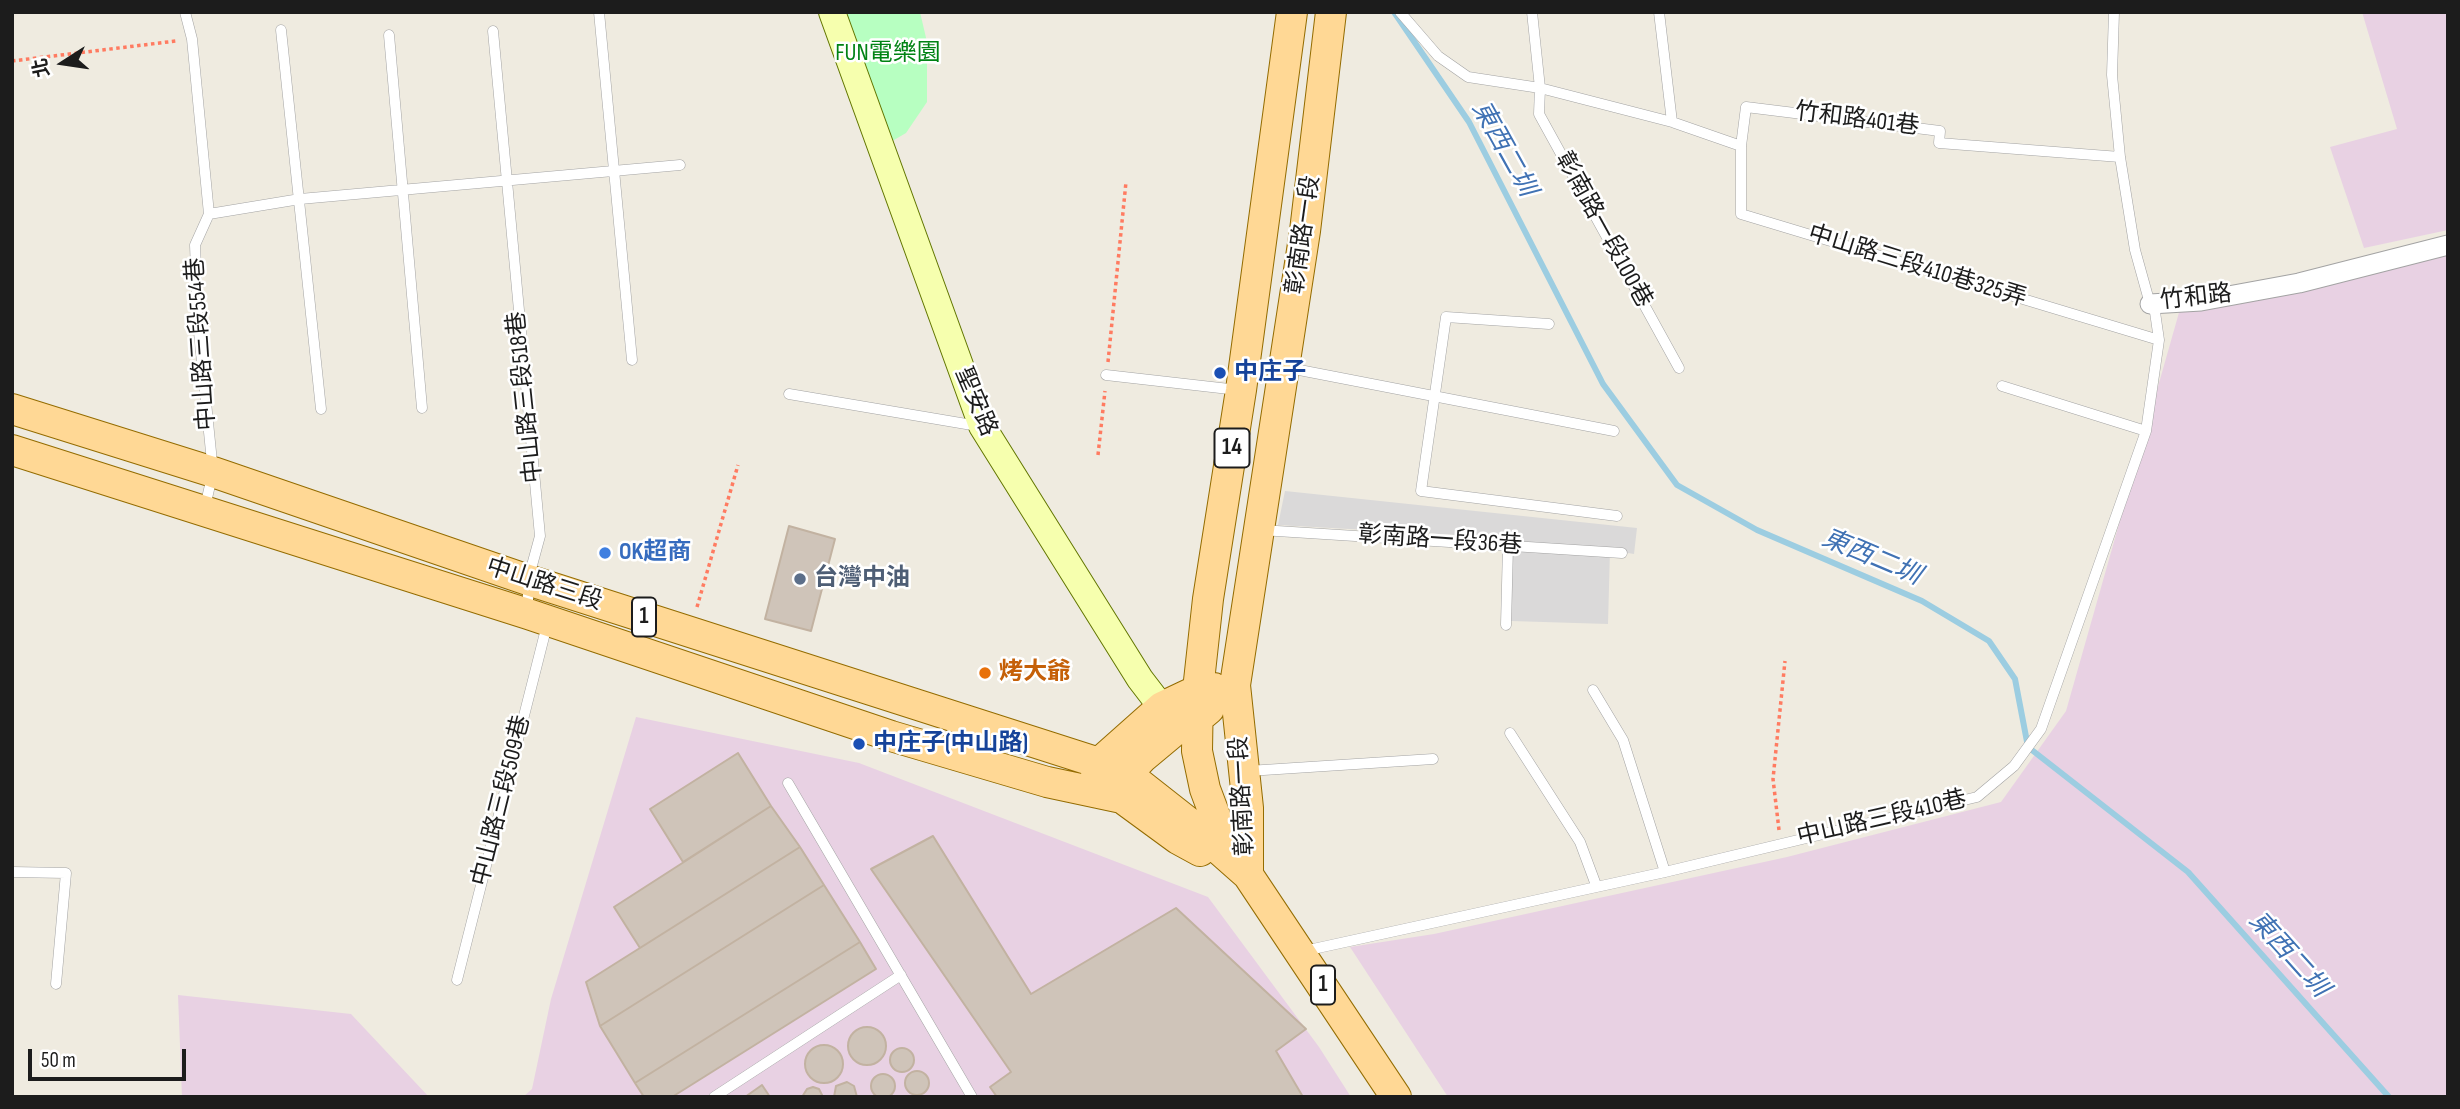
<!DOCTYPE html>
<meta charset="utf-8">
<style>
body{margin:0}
#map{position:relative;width:2460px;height:1109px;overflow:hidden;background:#efebe0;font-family:"Sofia Sans Condensed","Noto Sans TC",sans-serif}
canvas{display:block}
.frame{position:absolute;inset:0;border:14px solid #1c1c1c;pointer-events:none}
.north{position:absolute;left:28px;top:28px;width:70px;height:70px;-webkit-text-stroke:5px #fff;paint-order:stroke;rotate:258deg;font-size:19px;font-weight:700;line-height:28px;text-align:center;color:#1c1c1c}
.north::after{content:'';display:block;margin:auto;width:24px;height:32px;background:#1c1c1c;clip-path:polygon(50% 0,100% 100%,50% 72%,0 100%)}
.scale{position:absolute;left:28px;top:1049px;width:158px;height:32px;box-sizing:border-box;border:4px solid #1c1c1c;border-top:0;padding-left:9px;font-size:21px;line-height:24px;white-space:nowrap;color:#1c1c1c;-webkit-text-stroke:5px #fff;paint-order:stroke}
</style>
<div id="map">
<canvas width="2460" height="1109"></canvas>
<div class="frame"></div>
<div class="north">北</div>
<div class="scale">50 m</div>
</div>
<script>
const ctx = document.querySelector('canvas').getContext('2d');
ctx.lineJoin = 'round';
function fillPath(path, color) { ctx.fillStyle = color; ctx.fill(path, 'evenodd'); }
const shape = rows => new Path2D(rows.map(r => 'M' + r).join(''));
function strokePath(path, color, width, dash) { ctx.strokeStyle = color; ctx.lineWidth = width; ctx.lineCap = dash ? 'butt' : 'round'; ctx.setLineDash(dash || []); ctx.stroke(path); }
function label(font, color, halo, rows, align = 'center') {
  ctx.font = font + ' "Sofia Sans Condensed","Noto Sans TC",sans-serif'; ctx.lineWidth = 5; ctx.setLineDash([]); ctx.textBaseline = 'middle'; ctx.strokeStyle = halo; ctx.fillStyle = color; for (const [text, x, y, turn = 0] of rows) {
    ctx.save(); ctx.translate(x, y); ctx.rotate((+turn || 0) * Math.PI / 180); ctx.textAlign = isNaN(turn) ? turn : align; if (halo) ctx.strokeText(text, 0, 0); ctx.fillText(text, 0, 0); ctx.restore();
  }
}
fillPath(shape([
 [1285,491,1637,528,1634,554,1610,550,1608,624,1511,621,1509,538,1278,525]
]), '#dad9d9');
fillPath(shape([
 [2362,12,2448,12,2448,230,2364,248,2330,147,2397,129],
 [2448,247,2448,1097,1448,1097,1350,947,1434,934,1787,857,2001,802,2066,711,2180,309],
 [636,717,859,763,1208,897,1319,1047,1351,1097,523,1097,532,1089,551,999],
 [178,995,351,1014,429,1097,182,1097]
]), '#e8d1e3');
fillPath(shape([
 [832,12,920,12,927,42,927,102,906,133,882,147]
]), '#b7ffc1');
strokePath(shape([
 [1394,12,1469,122,1603,384,1677,485,1757,530,1922,601,1989,641,2015,679,2028,747,2188,872,2389,1097]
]), '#9ccde1', 6);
const building = shape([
 [789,526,835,539,811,631,765,619,789,526],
 [738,753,771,806,683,862,650,809,738,753],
 [771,806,800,847,640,948,614,907,771,806],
 [933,836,1031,994,1176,908,1306,1029,1276,1051,1303,1097,997,1097,990,1087,1011,1072,871,869,933,836],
 [800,847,824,885,600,1026,586,982,800,847],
 [824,885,860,942,635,1083,600,1026,824,885],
 [860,942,876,969,672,1097,644,1097,635,1083,860,942],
 '848 1046a19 19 0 1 1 38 0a19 19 0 1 1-38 0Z',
 '805 1064a19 19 0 1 1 38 0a19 19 0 1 1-38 0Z',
 '890 1060a12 12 0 1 1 24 0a12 12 0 1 1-24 0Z',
 '905 1083a12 12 0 1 1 24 0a12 12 0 1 1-24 0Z',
 '871 1086a12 12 0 1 1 24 0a12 12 0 1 1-24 0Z',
 [847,1082,854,1086,857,1097,834,1097,836,1086,847,1082],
 [762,1085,770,1097,745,1097,762,1085],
 [813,1087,819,1089,823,1097,802,1097,807,1089,813,1087]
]);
fillPath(building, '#cfc4b9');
strokePath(building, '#c2b2a1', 2);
const lane = shape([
 [185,12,192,39,209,214,195,245,198,322,213,472,205,507],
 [599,12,632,360],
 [1400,12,1438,56,1468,77,1540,88,1672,122,1741,146],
 [1532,12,1540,88,1539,114,1679,368],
 [1659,12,1672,122],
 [281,30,321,409],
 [493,31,540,536,528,580,528,610],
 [389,35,422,408],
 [2120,157,1939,143,1940,131,1746,107,1741,146,1741,214,2159,340],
 [209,214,300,199,680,165],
 [1549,324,1446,317,1421,491,1617,516],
 [1289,368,1614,431],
 [1106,375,1238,390],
 [2002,386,2146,431],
 [789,394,978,426],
 [1261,530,1622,553],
 [1506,625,1508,546],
 [1593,690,1623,740,1665,872],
 [1510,733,1580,842,1596,885],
 [1248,771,1433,759],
 [788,783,972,1097],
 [12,872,66,873,56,984],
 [1304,951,1665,872,1977,797,2014,766,2041,729,2146,431,2159,340,2155,312,2150,304,2135,250,2120,157,2112,75,2114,12],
 [457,980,547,625],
 [714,1097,901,975]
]);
const street = shape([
 [2150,304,2201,301,2299,283,2448,245]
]);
const secondary = shape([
 [832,12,982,426,1140,679,1173,722]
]);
const primary = shape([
 [12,409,213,472,528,580,1099,763,1127,774,1188,822,1248,875,1396,1097],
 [12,450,528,614,891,736,1047,782,1122,798,1178,839,1200,851],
 [1095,780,1099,763,1162,707,1198,690,1214,688],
 [1123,794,1127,774,1142,758,1178,728,1197,719,1209,709],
 [1235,853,1217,821,1205,789,1197,751,1198,690,1208,599,1241,390,1292,12],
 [1248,871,1248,808,1235,685,1305,231,1331,12]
]);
strokePath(lane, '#a3a3a3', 11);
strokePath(street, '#a3a3a3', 21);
strokePath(secondary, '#627600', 28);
strokePath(primary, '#946c00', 32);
strokePath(shape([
 [12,61,176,41],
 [1108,362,1126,182],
 [1098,455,1105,391],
 [697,607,738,465],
 [1779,830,1773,779,1785,661]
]), '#ff7b61', 3.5, [3.5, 3.5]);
strokePath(lane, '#fff', 10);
strokePath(street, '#fff', 19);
strokePath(secondary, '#f6ffae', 26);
strokePath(primary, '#ffd895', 30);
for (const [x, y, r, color] of [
 [1220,373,7,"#1a4fb4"],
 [605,553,7,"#3f7fe0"],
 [800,579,7,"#5c6f8a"],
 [985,673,7,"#e8710a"],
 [859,744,7,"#1a4fb4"]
]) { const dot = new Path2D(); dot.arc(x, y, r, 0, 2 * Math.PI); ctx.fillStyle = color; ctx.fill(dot); strokePath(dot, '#fff', 2.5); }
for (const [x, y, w] of [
 [1232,448,35],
 [644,617,24],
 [1323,985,24]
]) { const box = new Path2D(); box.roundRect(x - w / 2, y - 19.5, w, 39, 5); ctx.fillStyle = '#fff'; ctx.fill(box); strokePath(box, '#1c1c1c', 2); }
label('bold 23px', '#1c1c1c', null, [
 ["14",1232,448],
 ["1",644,617],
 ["1",1323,985]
]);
label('24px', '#018314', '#fff', [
 ["FUN電樂園",888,54]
]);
label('24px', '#1c1c1c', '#fff', [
 ["竹和路401巷",1857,120,7],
 ["彰南路一段100巷",1603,230,61],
 ["彰南路一段",1304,235,-82],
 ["中山路三段410巷325弄",1917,267,17],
 ["竹和路",2196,298,-6],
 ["中山路三段554巷",202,344,-94],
 ["中山路三段518巷",526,397,-96],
 ["聖安路",975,402,67],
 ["彰南路一段36巷",1440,541,4],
 ["中山路三段",544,585,18],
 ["彰南路一段",1243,796,-93],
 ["中山路三段509巷",502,801,-76],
 ["中山路三段410巷",1882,819,-13]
]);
label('bold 24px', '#164399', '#fff', [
 ["中庄子",1234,373],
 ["中庄子(中山路)",873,744]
], 'left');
label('bold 24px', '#366cbe', '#fff', [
 ["OK超商",619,553]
], 'left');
label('bold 24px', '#4e5e75', '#fff', [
 ["台灣中油",814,579]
], 'left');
label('bold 24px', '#c56008', '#fff', [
 ["烤大爺",999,673]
], 'left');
label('italic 26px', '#4072b4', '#fff', [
 ["東西二圳",1503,149,61],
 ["東西二圳",1871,558,23],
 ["東西二圳",2288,955,48]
]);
</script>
